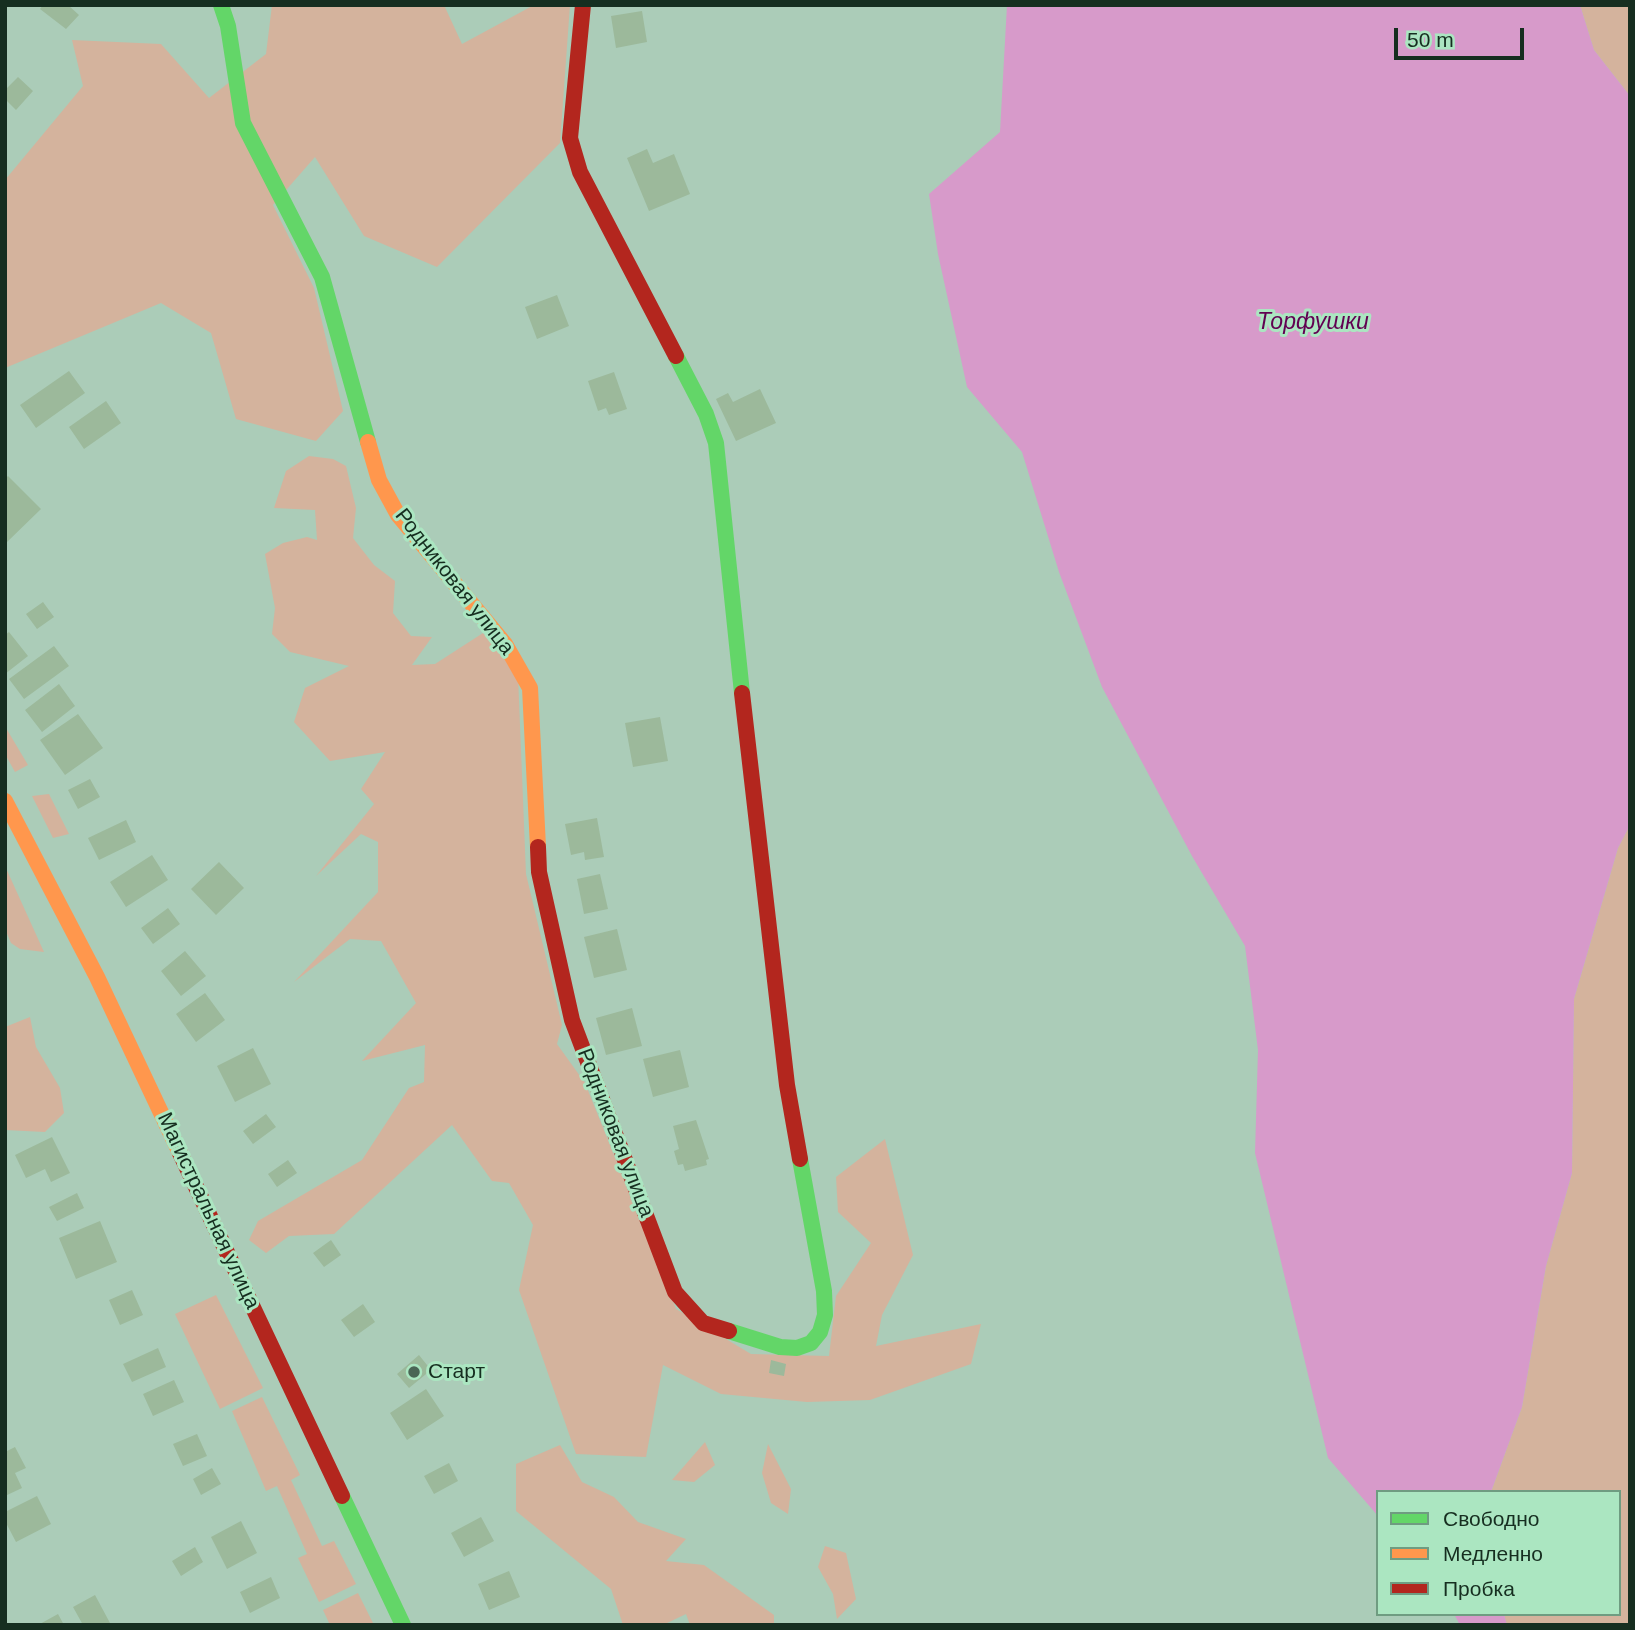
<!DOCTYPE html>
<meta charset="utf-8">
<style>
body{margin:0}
#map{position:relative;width:1635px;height:1630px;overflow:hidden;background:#abccb8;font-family:Helvetica,sans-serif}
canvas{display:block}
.frame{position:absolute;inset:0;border:7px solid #162e20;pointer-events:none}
.legend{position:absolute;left:1376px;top:1490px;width:245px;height:126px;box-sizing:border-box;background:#abe6c1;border:2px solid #6f9c81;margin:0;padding:9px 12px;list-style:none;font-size:21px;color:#162e20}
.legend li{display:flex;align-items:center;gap:14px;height:35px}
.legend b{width:35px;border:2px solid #6f9c81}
.scale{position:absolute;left:1394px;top:28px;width:130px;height:32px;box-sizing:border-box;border:4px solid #162e20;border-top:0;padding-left:9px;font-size:21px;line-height:24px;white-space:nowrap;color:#162e20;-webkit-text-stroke:5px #abe6c1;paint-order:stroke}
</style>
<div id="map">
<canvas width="1635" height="1630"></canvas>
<div class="frame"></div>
<ul class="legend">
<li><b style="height:9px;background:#63d668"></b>Свободно</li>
<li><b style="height:9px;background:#ff974d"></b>Медленно</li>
<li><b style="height:9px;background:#b3261e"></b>Пробка</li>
</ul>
<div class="scale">50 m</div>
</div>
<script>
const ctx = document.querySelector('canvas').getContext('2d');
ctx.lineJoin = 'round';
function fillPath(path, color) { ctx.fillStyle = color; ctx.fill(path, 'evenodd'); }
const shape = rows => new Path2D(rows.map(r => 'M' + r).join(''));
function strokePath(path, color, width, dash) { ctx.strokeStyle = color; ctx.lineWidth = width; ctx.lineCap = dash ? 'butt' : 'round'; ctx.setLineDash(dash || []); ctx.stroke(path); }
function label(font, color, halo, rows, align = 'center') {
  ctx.font = font + ' Helvetica,sans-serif'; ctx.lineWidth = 6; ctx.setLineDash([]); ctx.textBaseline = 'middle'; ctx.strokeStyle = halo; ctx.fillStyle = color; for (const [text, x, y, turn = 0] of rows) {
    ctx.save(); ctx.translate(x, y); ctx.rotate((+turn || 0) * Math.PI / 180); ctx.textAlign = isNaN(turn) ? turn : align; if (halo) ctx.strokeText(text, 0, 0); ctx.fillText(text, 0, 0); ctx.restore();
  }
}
fillPath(shape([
 [272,5,444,5,462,44,534,5,570,5,560,143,437,267,364,236,315,157,273,205,314,288,343,411,316,441,236,419,211,333,161,303,5,368,5,180,83,86,72,40,161,44,209,98,266,54],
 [1580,5,1630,5,1630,96,1594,50],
 [309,456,333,459,346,466,356,508,353,538,374,565,395,581,393,613,411,636,432,637,412,665,435,664,483,633,518,676,526,874,562,1025,557,1044,585,1083,676,1309,751,1354,829,1356,836,1296,871,1243,838,1212,836,1177,885,1139,913,1255,882,1315,876,1346,981,1324,971,1364,870,1400,807,1402,721,1394,663,1365,646,1457,576,1454,519,1290,533,1225,509,1183,492,1181,452,1125,334,1234,289,1236,266,1253,249,1240,258,1221,362,1160,409,1088,424,1082,425,1045,362,1061,416,1003,381,941,350,939,294,982,378,892,378,842,361,834,316,876,374,804,361,789,385,752,330,761,294,722,305,688,349,666,290,652,272,634,275,608,265,554,283,543,307,537,317,540,315,510,274,508,286,471],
 [6,728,28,765,15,772,5,754],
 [49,794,69,834,53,838,32,796],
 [1630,825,1630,1625,1507,1625,1504,1614,1619,1614,1619,1492,1491,1492,1522,1407,1546,1266,1572,1173,1574,999,1618,848],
 [5,866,44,952,20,949,11,943,5,929],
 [30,1017,36,1047,60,1088,64,1113,45,1132,5,1130,5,1027],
 [216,1295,263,1388,220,1409,175,1314],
 [262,1397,300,1475,291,1480,322,1546,334,1541,356,1584,319,1602,298,1558,307,1554,277,1486,266,1491,232,1411],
 [705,1442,715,1465,694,1482,672,1480],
 [768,1444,791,1489,788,1514,771,1503,762,1473],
 [560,1445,582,1482,614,1497,638,1522,686,1539,666,1561,704,1565,774,1615,774,1625,690,1625,686,1614,663,1625,623,1625,611,1589,516,1511,516,1464],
 [825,1546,846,1553,856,1599,837,1619,833,1594,818,1567],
 [358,1593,374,1625,330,1625,323,1610]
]), '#d4b39d');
fillPath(shape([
 [1007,5,1580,5,1594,50,1630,96,1630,825,1618,848,1574,999,1572,1173,1546,1266,1522,1407,1491,1492,1378,1492,1378,1516,1328,1458,1255,1153,1258,1050,1245,946,1192,856,1102,687,1059,572,1022,452,967,387,938,254,929,194,1000,132],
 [1454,1614,1504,1614,1507,1625,1460,1625]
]), '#d79aca');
fillPath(shape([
 [43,5,68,5,79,15,66,29,40,9],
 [642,11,647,42,616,48,611,16],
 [18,77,33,91,16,110,5,99,5,90],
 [647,149,653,163,674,154,690,194,649,211,627,158],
 [557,295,569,326,537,339,525,307],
 [69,371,85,393,36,428,20,405],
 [614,372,627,409,609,415,606,408,598,411,588,381],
 [760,389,776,423,736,441,716,399,728,393,733,402],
 [106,401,121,423,84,449,69,427],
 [8,476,41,509,5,544,5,479],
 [43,602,54,617,37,629,26,614],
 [9,632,28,656,5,674,5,635],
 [54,646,69,666,24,699,9,679],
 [59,684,75,706,42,732,25,710],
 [78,714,103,748,65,775,40,740],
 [660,717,668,761,633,767,625,723],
 [90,779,100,797,78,809,68,790],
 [597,818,604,857,585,860,584,852,571,855,565,824],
 [126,820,136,842,99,860,88,838],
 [152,855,168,880,126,907,110,882],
 [219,862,244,888,216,915,191,889],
 [600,874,608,909,584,914,577,879],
 [168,908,180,924,153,944,141,928],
 [617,929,627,970,594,978,584,937],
 [185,951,206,976,181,996,161,971],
 [205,993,225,1020,196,1042,176,1014],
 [632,1008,642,1046,606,1055,596,1018],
 [253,1048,271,1084,235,1102,217,1066],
 [680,1050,689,1087,653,1097,643,1059],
 [266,1114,276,1127,253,1144,243,1131],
 [696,1120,709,1159,706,1160,707,1165,685,1171,683,1164,678,1165,674,1151,679,1149,673,1126],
 [52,1137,70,1173,51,1182,45,1169,26,1178,15,1155],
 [288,1160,297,1173,277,1187,268,1174],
 [77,1193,84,1208,57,1221,49,1207],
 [100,1221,117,1262,76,1279,59,1238],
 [331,1240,341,1255,324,1267,313,1253],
 [132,1290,143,1315,120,1325,109,1300],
 [363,1304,375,1322,354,1337,341,1320],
 [158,1348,166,1367,132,1382,123,1364],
 [419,1355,431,1370,409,1388,397,1374],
 [771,1360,786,1364,784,1376,769,1373],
 [174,1380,184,1402,153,1416,143,1394],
 [426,1389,444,1416,407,1440,390,1413],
 [197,1434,207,1456,183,1466,173,1444],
 [15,1447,26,1468,15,1473,22,1488,5,1496,5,1452],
 [449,1463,458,1481,434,1494,424,1476],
 [212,1468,221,1484,201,1495,193,1479],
 [37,1496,51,1524,16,1542,5,1521,5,1512],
 [481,1517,494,1541,464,1557,451,1533],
 [241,1521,257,1553,227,1569,211,1537],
 [195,1547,203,1562,181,1576,172,1561],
 [509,1571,520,1597,489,1610,478,1584],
 [271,1577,280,1598,250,1613,240,1592],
 [95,1595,110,1623,83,1625,73,1607],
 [58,1614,64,1625,38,1625]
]), '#9cb99b');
strokePath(shape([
 [221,5,228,26,243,123,322,277,368,442],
 [676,356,706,414,716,443,742,693],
 [729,1331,780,1347,797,1348,811,1343,820,1332,825,1315,824,1291,800,1159],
 [342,1496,403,1625]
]), '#63d668', 16);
strokePath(shape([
 [368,442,379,480,398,515,505,644,530,688,538,847],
 [5,801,97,977,180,1153]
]), '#ff974d', 16);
strokePath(shape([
 [583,5,570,138,580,172,676,356],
 [742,693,787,1085,800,1159],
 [538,847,539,872,572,1020,675,1292,703,1323,729,1331],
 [180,1153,342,1496]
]), '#b3261e', 16);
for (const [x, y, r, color] of [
 [414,1372,7,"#4a6555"]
]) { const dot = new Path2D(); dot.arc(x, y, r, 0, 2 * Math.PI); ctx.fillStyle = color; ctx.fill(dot); strokePath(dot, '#abe6c1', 2.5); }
label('21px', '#162e20', '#abe6c1', [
 ["Родниковая улица",454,582,52],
 ["Родниковая улица",615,1133,69],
 ["Магистральная улица",208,1211,65]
]);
label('21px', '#162e20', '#abe6c1', [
 ["Старт",428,1372]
], 'left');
label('italic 23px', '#610152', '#abe6c1', [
 ["Торфушки",1313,323]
]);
</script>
